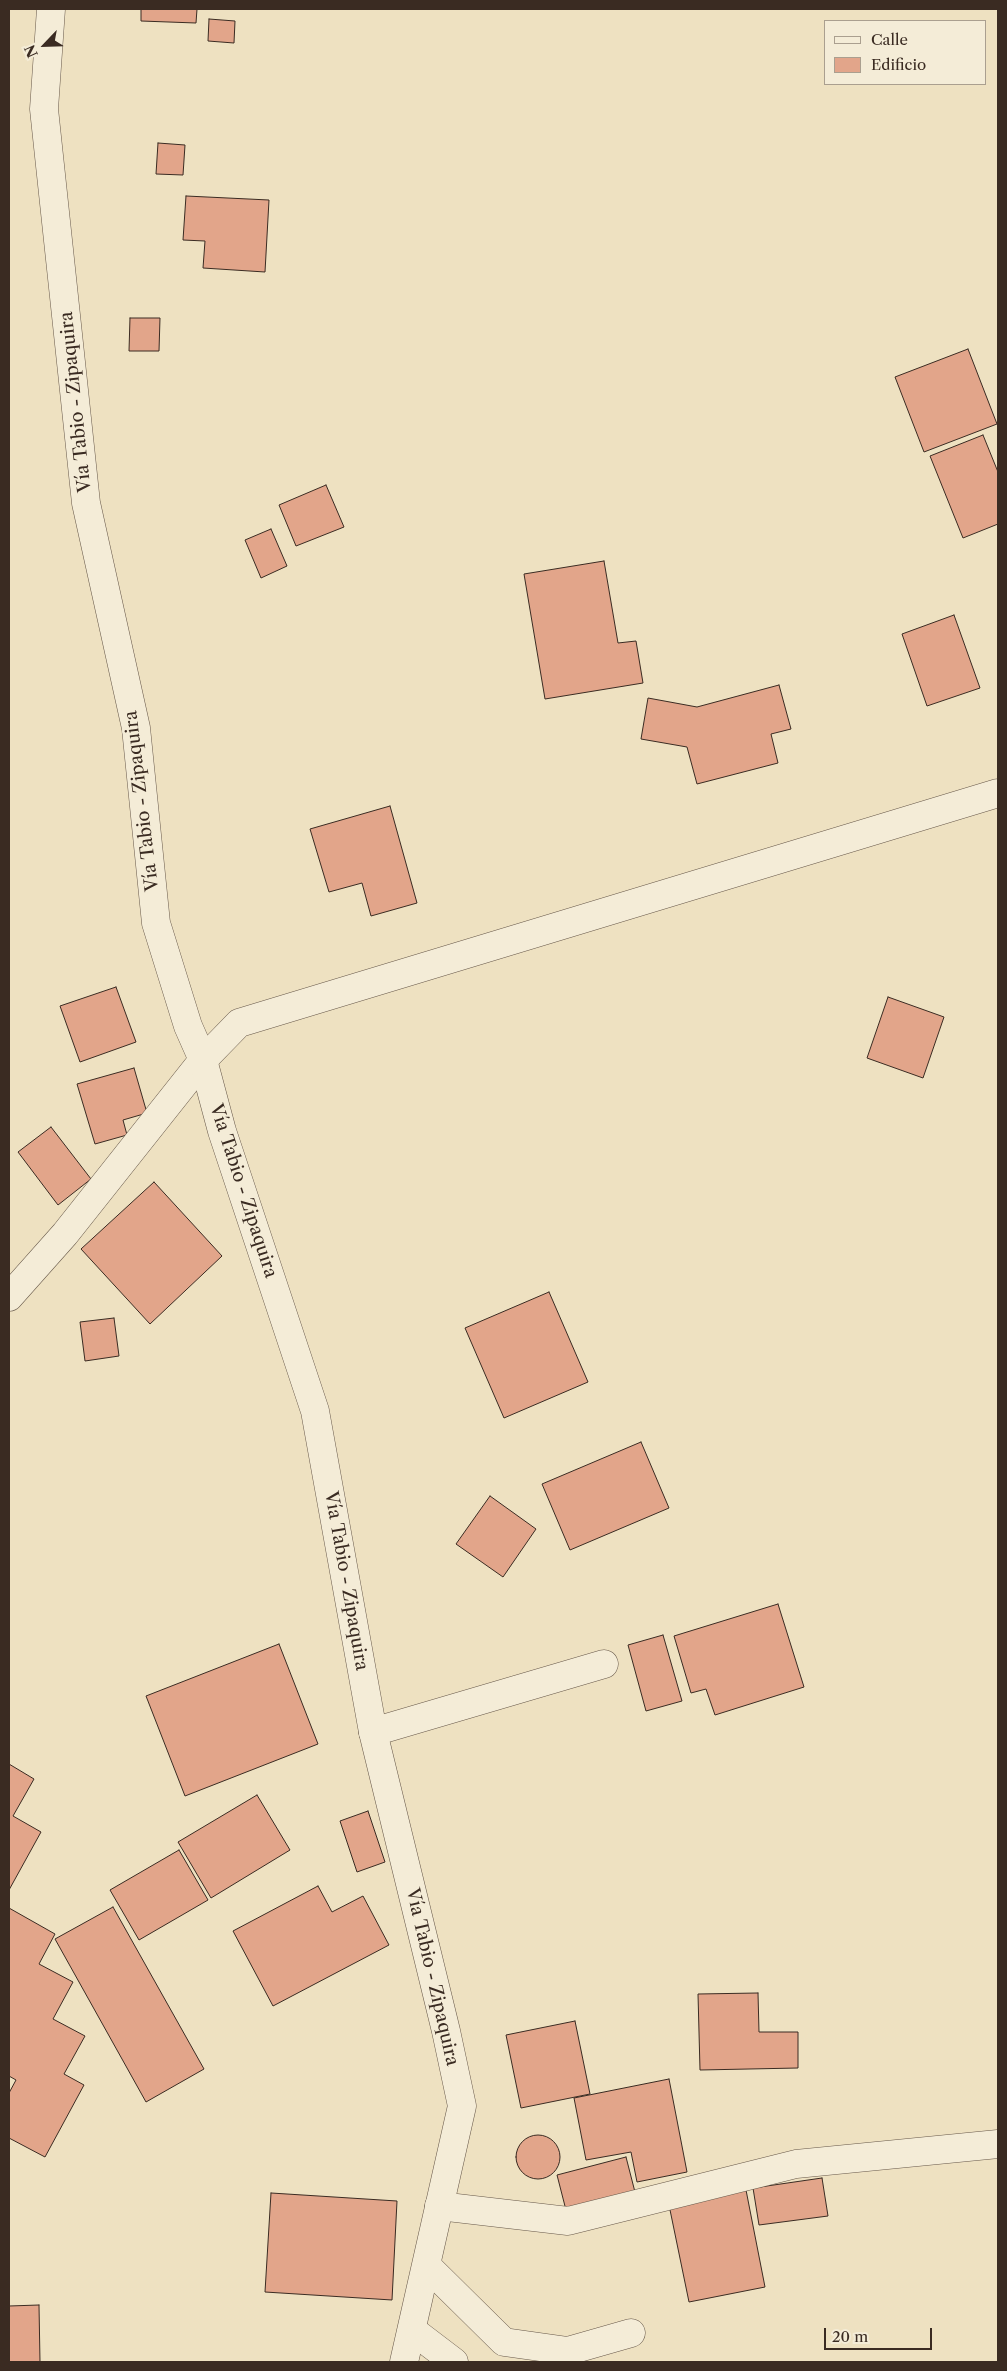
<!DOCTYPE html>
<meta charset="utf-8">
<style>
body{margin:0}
#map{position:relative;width:1007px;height:2371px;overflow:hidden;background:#eee1c1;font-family:"Libre Caslon Text",serif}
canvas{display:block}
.frame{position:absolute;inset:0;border:10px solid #3a2b22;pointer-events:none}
.legend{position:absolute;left:824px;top:20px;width:162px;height:65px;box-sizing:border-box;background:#f4ecd7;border:1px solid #aa9f8f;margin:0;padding:6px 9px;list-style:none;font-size:15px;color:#3a2b22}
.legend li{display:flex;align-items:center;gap:10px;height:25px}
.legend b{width:25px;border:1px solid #aa9f8f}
.north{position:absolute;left:20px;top:20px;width:50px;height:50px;-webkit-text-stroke:4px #f4ecd7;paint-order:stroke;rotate:246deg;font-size:14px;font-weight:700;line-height:20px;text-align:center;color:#3a2b22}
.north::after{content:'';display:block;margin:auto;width:18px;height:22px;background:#3a2b22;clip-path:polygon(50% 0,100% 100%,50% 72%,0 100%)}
.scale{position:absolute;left:824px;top:2328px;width:108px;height:22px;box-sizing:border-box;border:2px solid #3a2b22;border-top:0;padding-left:6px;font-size:15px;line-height:18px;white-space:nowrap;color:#3a2b22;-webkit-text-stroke:4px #f4ecd7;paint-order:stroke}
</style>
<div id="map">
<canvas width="1007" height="2371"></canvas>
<div class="frame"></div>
<ul class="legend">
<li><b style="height:6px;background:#f4ecd7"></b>Calle</li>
<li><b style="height:14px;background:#e2a58a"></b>Edificio</li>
</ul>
<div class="north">N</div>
<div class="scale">20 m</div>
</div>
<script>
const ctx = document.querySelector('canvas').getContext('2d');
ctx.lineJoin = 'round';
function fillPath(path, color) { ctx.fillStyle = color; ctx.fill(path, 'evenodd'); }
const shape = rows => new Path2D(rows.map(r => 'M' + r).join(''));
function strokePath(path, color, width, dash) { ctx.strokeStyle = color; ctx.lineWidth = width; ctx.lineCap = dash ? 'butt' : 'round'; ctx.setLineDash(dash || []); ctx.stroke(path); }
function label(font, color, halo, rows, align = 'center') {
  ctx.font = font + ' "Libre Caslon Text",serif'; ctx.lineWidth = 5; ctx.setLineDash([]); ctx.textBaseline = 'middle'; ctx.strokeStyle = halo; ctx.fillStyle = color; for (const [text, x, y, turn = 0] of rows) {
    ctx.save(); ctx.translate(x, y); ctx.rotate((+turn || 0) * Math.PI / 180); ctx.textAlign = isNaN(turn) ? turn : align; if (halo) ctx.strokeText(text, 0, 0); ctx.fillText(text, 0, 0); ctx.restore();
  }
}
const building = shape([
 [141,9,197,9,196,23,141,21,141,9],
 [209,19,235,21,234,43,208,41,209,19],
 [158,143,185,145,183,175,156,174,158,143],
 [186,196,269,200,265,272,203,268,205,241,183,240,186,196],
 [130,318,160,318,159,351,129,351,130,318],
 [968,349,997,424,924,452,895,377,968,349],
 [983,435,998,472,998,524,963,538,930,456,983,435],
 [326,485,344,527,296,546,279,505,326,485],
 [271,529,287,566,261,578,245,540,271,529],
 [604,561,618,643,636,641,643,683,545,699,524,574,604,561],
 [954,615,980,688,927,706,902,634,954,615],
 [779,685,791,729,771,734,778,763,697,784,687,747,641,739,648,698,697,707,779,685],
 [390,806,417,903,371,916,362,883,329,892,310,829,390,806],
 [116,987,136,1042,80,1062,60,1006,116,987],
 [888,997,944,1017,923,1078,867,1058,888,997],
 [134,1068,147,1113,123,1120,127,1135,95,1144,77,1084,134,1068],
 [51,1127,91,1179,58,1205,18,1152,51,1127],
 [154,1182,222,1256,150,1324,81,1249,154,1182],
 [549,1292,588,1382,504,1418,465,1328,549,1292],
 [114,1318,119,1356,85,1361,80,1322,114,1318],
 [641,1442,669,1508,570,1550,542,1484,641,1442],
 [490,1496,536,1529,503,1577,456,1544,490,1496],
 [778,1604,804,1687,715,1715,706,1689,691,1693,674,1636,778,1604],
 [663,1635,682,1701,646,1711,628,1645,663,1635],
 [279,1644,318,1744,185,1796,146,1696,279,1644],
 [9,1764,34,1779,13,1816,41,1832,9,1890,9,1764],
 [257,1795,290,1850,211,1898,178,1842,257,1795],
 [368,1811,385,1862,357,1872,340,1821,368,1811],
 [179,1850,208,1900,139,1940,110,1890,179,1850],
 [318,1886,332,1912,363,1896,389,1945,273,2006,233,1931,318,1886],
 [113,1907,204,2069,146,2102,55,1939,113,1907],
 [9,1908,55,1934,39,1964,73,1982,53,2019,85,2036,64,2074,84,2085,45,2157,9,2138,9,2093,16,2080,9,2076,9,1908],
 [758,1993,759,2032,798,2032,798,2068,700,2070,698,1994,758,1993],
 [575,2021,590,2094,521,2108,506,2035,575,2021],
 [669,2079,687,2172,637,2182,631,2152,586,2160,574,2098,669,2079],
 '516 2157a22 22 0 1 1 44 0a22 22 0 1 1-44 0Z',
 [626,2157,636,2196,567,2214,557,2175,626,2157],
 [822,2178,828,2216,759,2225,753,2188,822,2178],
 [746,2190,765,2287,689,2302,669,2205,746,2190],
 [271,2193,397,2201,392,2300,265,2292,271,2193],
 [39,2305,40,2362,9,2362,9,2306,39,2305]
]);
fillPath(building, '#e2a58a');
strokePath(building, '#3a2b22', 1);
const minor = shape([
 [9,1297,65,1234,203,1060,239,1023,998,793],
 [373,1732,604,1664],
 [439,2206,568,2221,796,2164,998,2144],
 [427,2266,504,2342,568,2351,631,2333],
 [412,2330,454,2362]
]);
const tertiary = shape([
 [51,9,44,109,86,503,136,728,156,923,188,1026,203,1060,222,1131,315,1411,373,1732,446,2031,462,2106,404,2362]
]);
strokePath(minor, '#67584a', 29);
strokePath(tertiary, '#67584a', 29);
strokePath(minor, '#f4ecd7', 28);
strokePath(tertiary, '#f4ecd7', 28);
label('18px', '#3a2b22', '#f4ecd7', [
 ["Vía Tabio - Zipaquira",76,402,-96],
 ["Vía Tabio - Zipaquira",142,801,-97],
 ["Vía Tabio - Zipaquira",243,1191,72],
 ["Vía Tabio - Zipaquira",346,1581,80],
 ["Vía Tabio - Zipaquira",432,1977,77]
]);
</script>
